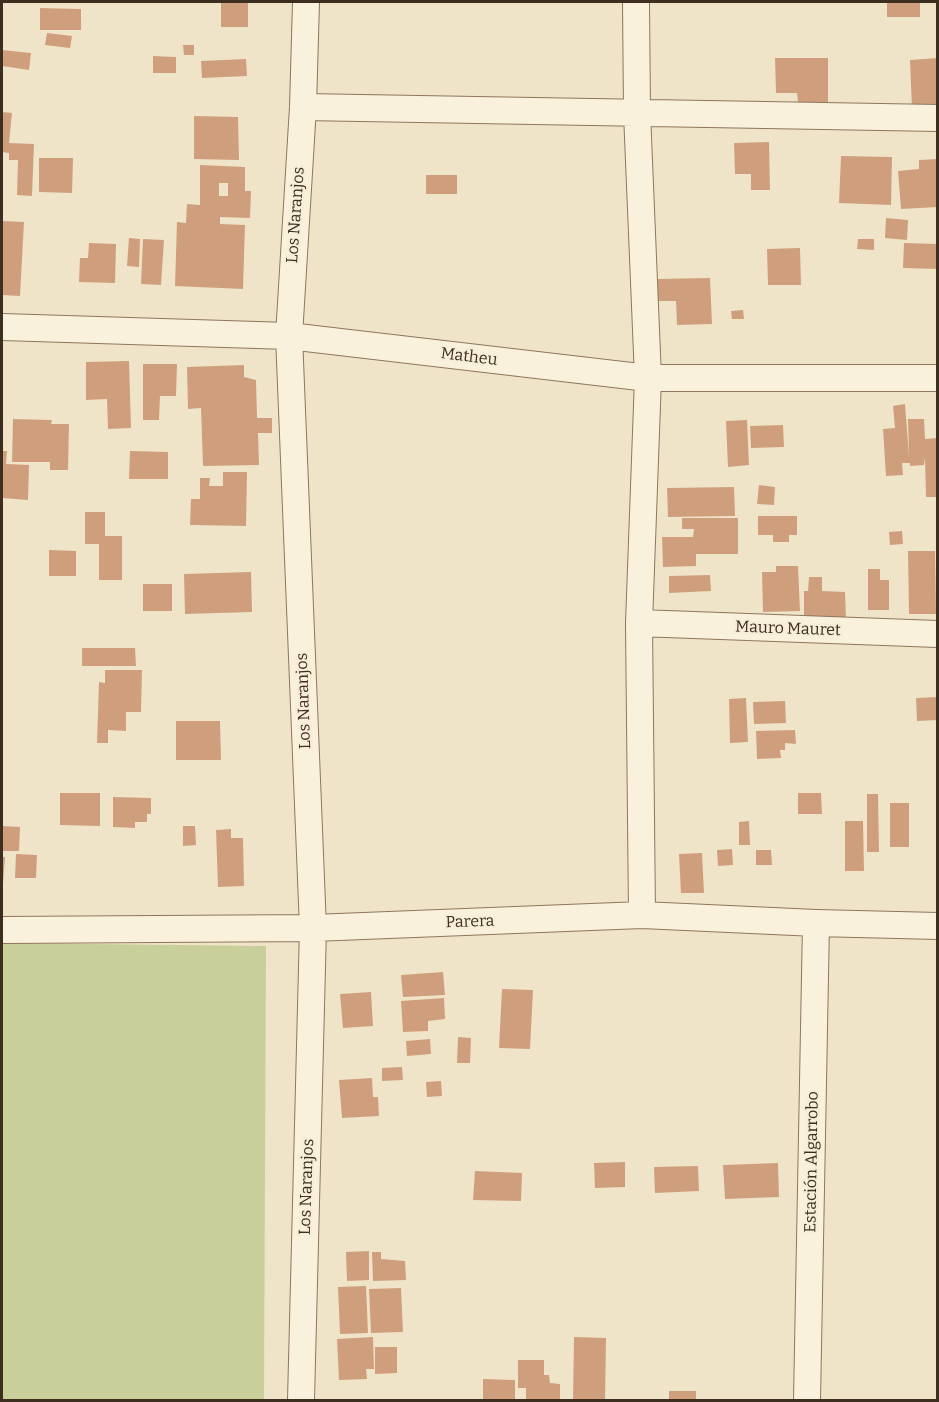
<!DOCTYPE html>
<meta charset="utf-8">
<style>
body{margin:0}
#map{position:relative;width:939px;height:1402px;overflow:hidden;background:#f0e4c8;font-family:Bitter,serif}
canvas{display:block}
.frame{position:absolute;inset:0;border:3px solid #3d2e20;pointer-events:none}
</style>
<div id="map">
<canvas width="939" height="1402"></canvas>
<div class="frame"></div>
</div>
<script>
const ctx = document.querySelector('canvas').getContext('2d');
ctx.lineJoin = 'round';
function fillPath(path, color) { ctx.fillStyle = color; ctx.fill(path, 'evenodd'); }
const shape = rows => new Path2D(rows.map(r => 'M' + r).join(''));
function strokePath(path, color, width, dash) { ctx.strokeStyle = color; ctx.lineWidth = width; ctx.lineCap = dash ? 'butt' : 'round'; ctx.setLineDash(dash || []); ctx.stroke(path); }
function label(font, color, halo, rows, align = 'center') {
  ctx.font = font + ' Bitter,serif'; ctx.lineWidth = 5; ctx.setLineDash([]); ctx.textBaseline = 'middle'; ctx.strokeStyle = halo; ctx.fillStyle = color; for (const [text, x, y, turn = 0] of rows) {
    ctx.save(); ctx.translate(x, y); ctx.rotate((+turn || 0) * Math.PI / 180); ctx.textAlign = isNaN(turn) ? turn : align; if (halo) ctx.strokeText(text, 0, 0); ctx.fillText(text, 0, 0); ctx.restore();
  }
}
fillPath(shape([
 [2,943,266,946,264,1400,2,1400]
]), '#c9cf9b');
fillPath(shape([
 [248,2,248,27,221,27,221,3],
 [887,2,920,2,920,17,887,17],
 [40,8,81,9,81,30,40,30],
 [47,33,72,36,70,48,45,45],
 [183,45,194,45,194,55,184,55],
 [2,50,31,53,29,70,2,66],
 [153,56,176,57,176,73,153,73],
 [775,58,828,58,828,102,798,102,797,93,776,93],
 [938,58,938,107,912,109,910,60],
 [246,59,247,76,202,78,201,61],
 [2,112,12,113,9,143,34,144,32,196,17,195,18,160,9,160,9,153,2,152],
 [194,116,238,117,239,160,194,159],
 [769,142,770,190,751,190,751,174,735,174,734,143],
 [841,156,892,157,891,205,839,203],
 [39,158,73,158,72,193,39,192],
 [937,159,938,207,901,209,898,171,919,169,919,160],
 [200,165,245,167,245,191,251,191,250,218,220,217,220,224,245,225,243,289,175,286,177,222,186,223,187,204,200,205],
 [219,183,228,183,228,196,219,196],
 [426,175,457,175,457,194,426,194],
 [886,218,908,220,907,240,885,238],
 [2,221,24,222,20,296,2,295],
 [129,238,140,239,139,267,127,266],
 [143,239,164,240,161,285,141,284],
 [858,239,874,239,874,250,857,249],
 [89,243,116,244,115,283,79,282,80,258,88,258],
 [904,243,938,244,938,269,903,268],
 [800,248,801,285,768,285,767,249],
 [710,278,712,324,677,325,676,301,657,301,657,279],
 [743,310,744,319,732,319,731,311],
 [129,361,131,428,108,429,107,399,86,400,86,362],
 [143,364,177,364,176,396,160,396,159,420,143,420],
 [244,365,244,377,256,380,257,418,272,418,272,433,258,433,259,465,203,466,201,408,188,409,187,367],
 [905,404,909,456,908,419,924,419,925,439,937,438,938,497,926,497,925,457,924,465,910,466,910,463,902,463,903,475,886,476,883,429,895,428,893,406],
 [13,419,52,420,51,424,69,424,68,470,50,470,50,462,12,462],
 [747,420,749,465,728,467,726,421],
 [783,425,784,447,751,448,750,426],
 [2,451,7,451,6,464,29,465,28,500,2,498],
 [130,451,168,452,168,479,129,479],
 [223,472,247,472,246,526,190,525,191,499,200,499,200,478,210,478,209,486,223,486],
 [759,485,775,487,774,505,757,504],
 [734,487,735,516,668,517,667,488],
 [85,512,105,512,105,536,122,536,122,580,99,580,99,544,85,544],
 [758,516,797,516,797,535,789,535,789,542,773,542,773,535,758,535],
 [682,518,738,518,738,554,696,554,696,566,663,567,662,537,693,537,694,529,682,529],
 [902,531,903,544,890,545,889,532],
 [49,550,76,551,76,576,49,576],
 [908,551,935,551,936,614,909,614],
 [776,566,798,566,800,611,763,612,762,572,776,572],
 [868,569,880,569,880,580,889,580,889,610,868,610],
 [251,572,252,612,185,614,184,574],
 [710,575,711,591,669,593,669,576],
 [809,577,822,577,822,591,845,592,846,620,804,620,804,591,808,591],
 [143,584,172,584,172,611,143,611],
 [82,648,135,648,136,666,82,666],
 [105,670,142,670,141,712,126,712,126,731,108,730,108,743,97,743,99,682,105,683],
 [938,697,938,720,917,721,916,698],
 [746,698,748,742,730,743,729,699],
 [785,701,786,723,754,724,753,702],
 [176,721,220,721,221,760,176,760],
 [795,730,796,744,785,743,785,750,780,750,781,758,757,759,756,731],
 [60,793,100,793,100,826,60,825],
 [798,793,821,793,822,814,798,814],
 [867,794,878,794,879,852,867,852],
 [113,797,151,798,151,814,147,814,147,822,135,822,135,828,113,827],
 [890,803,909,803,909,847,890,847],
 [749,821,750,845,739,845,739,822],
 [845,821,863,821,864,871,845,871],
 [2,826,20,827,19,851,2,851],
 [183,826,195,826,196,845,183,846],
 [231,829,231,838,243,838,244,886,218,887,216,830],
 [732,849,733,865,718,866,717,850],
 [756,850,771,850,772,865,756,865],
 [702,853,704,893,681,893,679,854],
 [16,854,37,855,36,878,15,878],
 [2,857,5,857,3,884,2,884],
 [443,972,445,995,403,997,401,975],
 [502,989,533,990,530,1049,499,1048],
 [371,992,373,1026,343,1028,340,994],
 [444,998,445,1019,428,1021,428,1031,403,1032,401,1001],
 [458,1037,471,1038,470,1063,457,1063],
 [430,1039,431,1054,407,1056,406,1041],
 [402,1067,403,1080,382,1081,382,1068],
 [372,1078,373,1097,378,1097,379,1116,342,1118,339,1080],
 [441,1081,442,1096,427,1097,426,1082],
 [625,1162,625,1187,595,1188,594,1163],
 [778,1163,779,1197,725,1199,723,1165],
 [698,1166,699,1191,655,1193,654,1167],
 [475,1171,522,1173,521,1201,473,1200],
 [369,1251,369,1280,347,1281,346,1252],
 [372,1252,381,1252,381,1259,405,1261,406,1280,373,1281],
 [366,1286,368,1333,340,1334,338,1287],
 [401,1288,403,1332,371,1333,369,1289],
 [373,1337,374,1369,366,1369,367,1379,339,1380,337,1339],
 [574,1337,606,1338,605,1400,573,1400],
 [375,1347,397,1347,397,1373,375,1374],
 [518,1360,544,1360,544,1375,549,1375,550,1383,560,1384,560,1400,526,1400,526,1388,518,1388],
 [483,1379,515,1380,515,1400,483,1400],
 [669,1391,696,1391,696,1400,669,1400]
]), '#cf9f7d');
const minor = shape([
 [636,2,637,113,648,378,639,623,642,915],
 [303,107,938,118],
 [2,327,289,336,648,378,938,378],
 [639,623,938,634],
 [2,930,313,928,642,915,816,923,938,926],
 [301,1400,313,928,289,336,303,107,306,2],
 [807,1400,816,923]
]);
strokePath(minor, '#8d765c', 28);
strokePath(minor, '#faf1dc', 26);
label('16px', '#3d2e20', '#f7eed8', [
 ["Los Naranjos",296,215,-86],
 ["Matheu",469,357,7],
 ["Mauro Mauret",788,629,2],
 ["Los Naranjos",304,701,-92],
 ["Parera",470,922,-2],
 ["Estación Algarrobo",812,1162,-89],
 ["Los Naranjos",307,1187,-88]
]);
</script>
